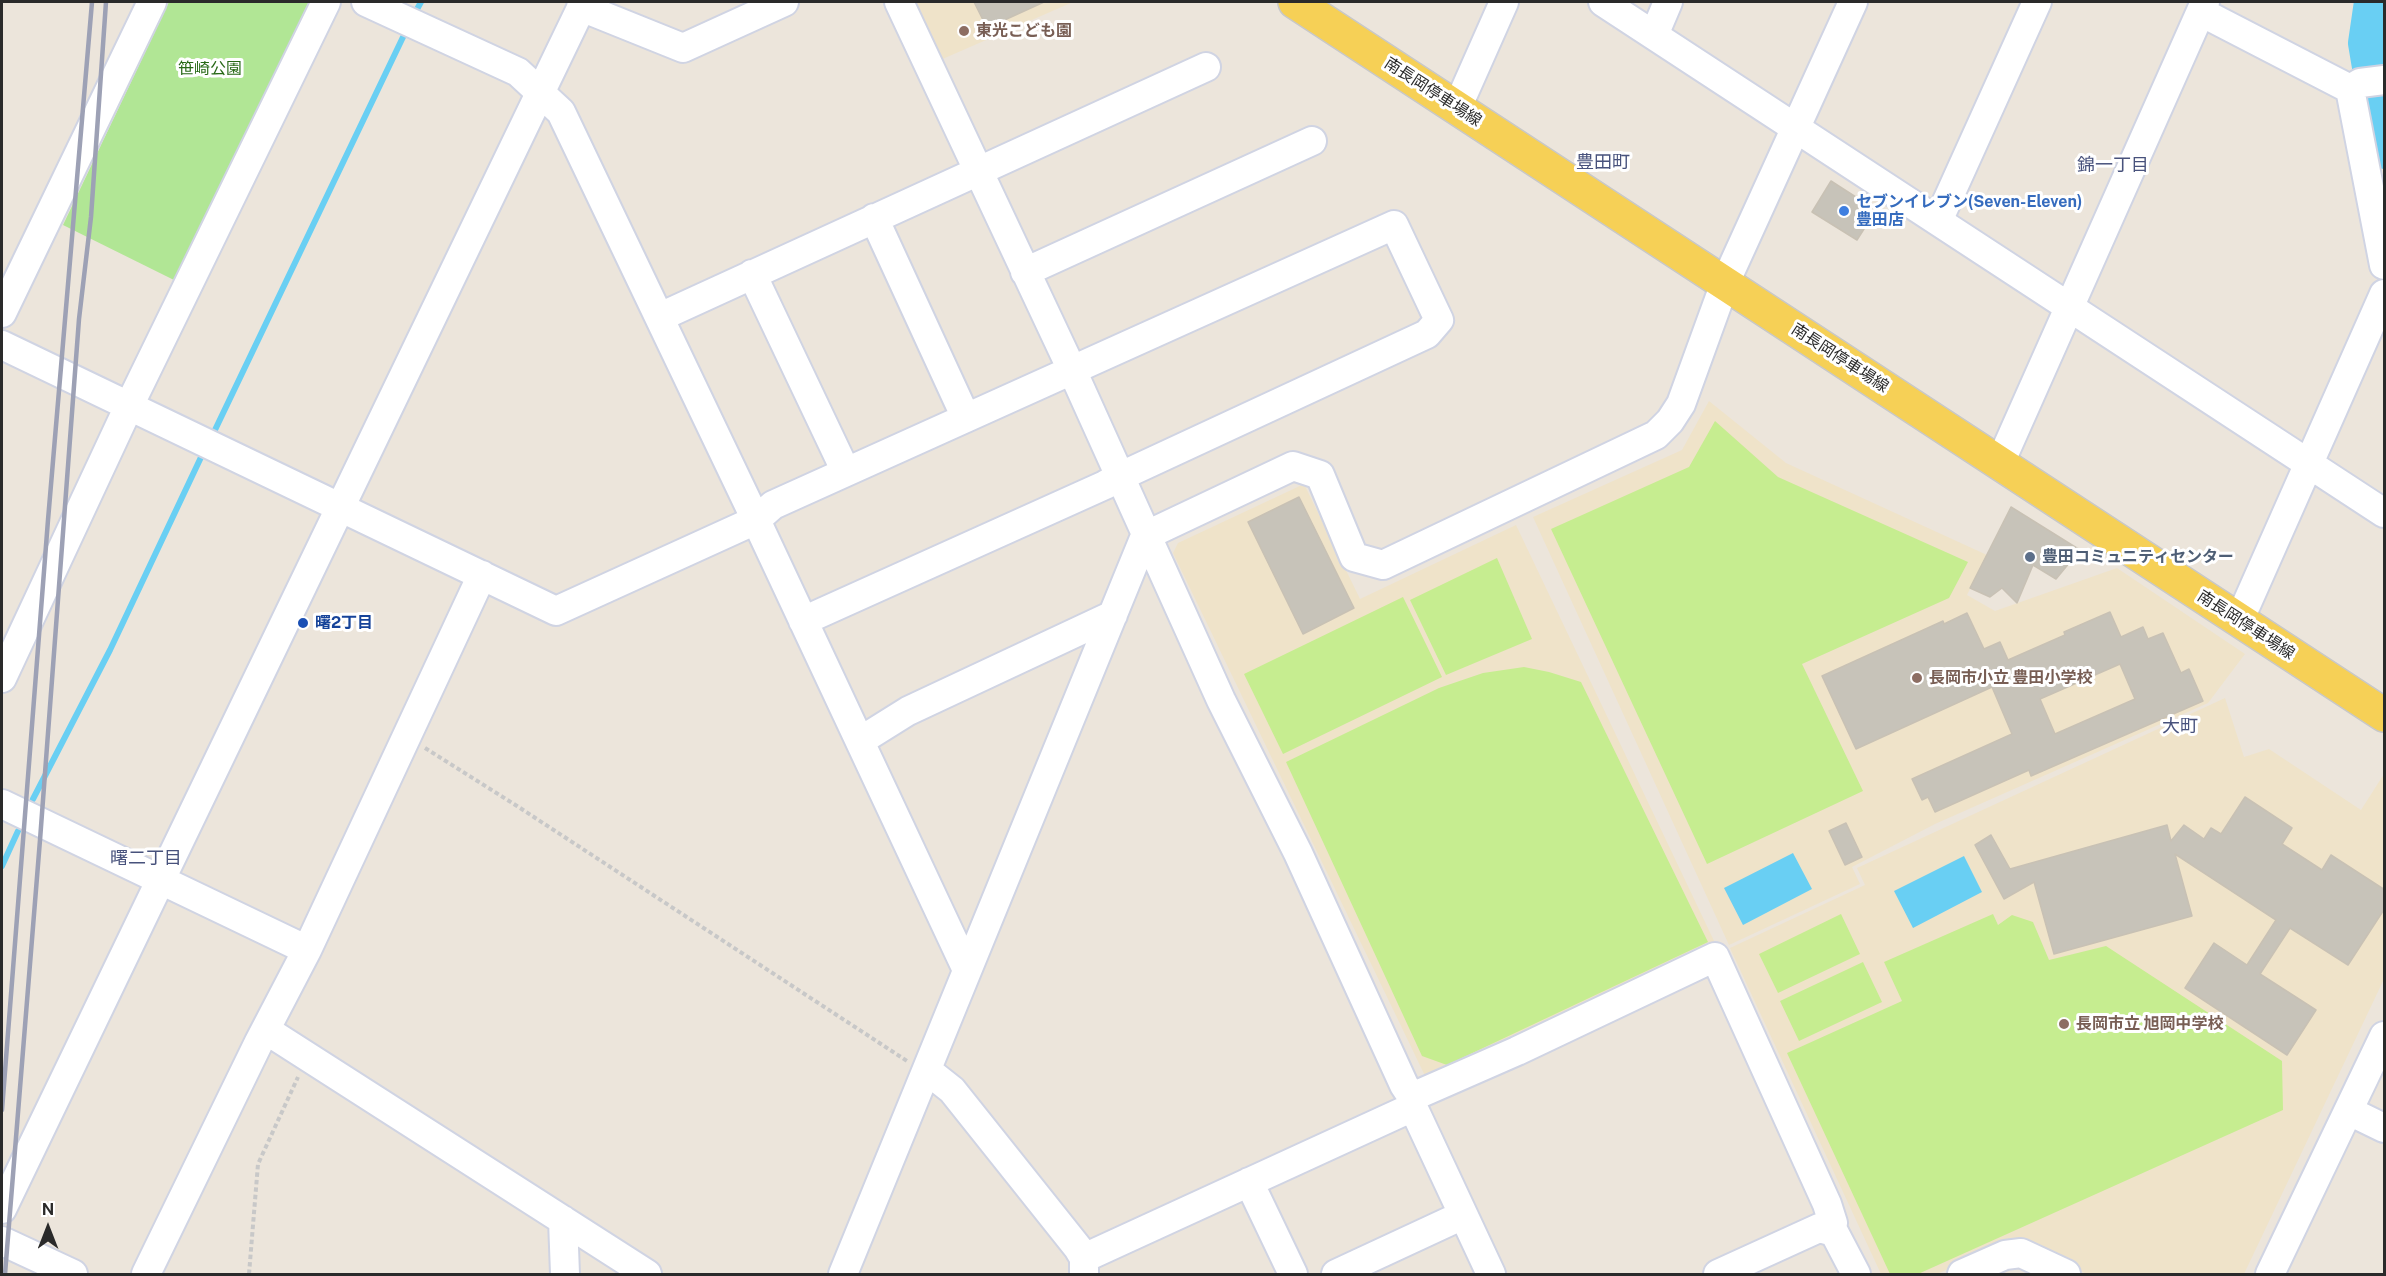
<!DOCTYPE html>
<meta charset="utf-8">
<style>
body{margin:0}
#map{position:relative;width:2386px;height:1276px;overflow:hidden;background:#ece5db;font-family:"Public Sans",sans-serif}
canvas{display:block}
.frame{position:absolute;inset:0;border:3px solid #2a2a2a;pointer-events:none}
.north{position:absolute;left:18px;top:1198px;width:60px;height:60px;-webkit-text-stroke:4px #fff;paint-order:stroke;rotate:0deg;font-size:16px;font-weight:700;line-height:24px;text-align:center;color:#2a2a2a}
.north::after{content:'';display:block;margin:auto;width:21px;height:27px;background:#2a2a2a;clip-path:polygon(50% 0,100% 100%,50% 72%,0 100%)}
</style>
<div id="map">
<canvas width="2386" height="1276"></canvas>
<div class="frame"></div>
<div class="north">N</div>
</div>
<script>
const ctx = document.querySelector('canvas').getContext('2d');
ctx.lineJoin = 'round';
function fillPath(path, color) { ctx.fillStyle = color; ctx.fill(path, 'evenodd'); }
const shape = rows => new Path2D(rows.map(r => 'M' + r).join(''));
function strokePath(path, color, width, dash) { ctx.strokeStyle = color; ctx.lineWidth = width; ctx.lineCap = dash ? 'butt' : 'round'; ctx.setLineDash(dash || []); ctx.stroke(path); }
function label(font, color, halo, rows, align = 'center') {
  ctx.font = font + ' "Public Sans","Noto Sans JP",sans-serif'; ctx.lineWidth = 6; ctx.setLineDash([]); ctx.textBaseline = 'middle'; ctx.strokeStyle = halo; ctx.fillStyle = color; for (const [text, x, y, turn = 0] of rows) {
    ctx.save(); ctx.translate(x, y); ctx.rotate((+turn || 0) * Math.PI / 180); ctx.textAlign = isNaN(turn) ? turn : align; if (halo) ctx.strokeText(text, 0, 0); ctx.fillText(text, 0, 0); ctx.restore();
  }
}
fillPath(shape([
 [910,2,1073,2,938,61],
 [1709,401,1786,463,1987,555,1967,595,1995,611,2117,568,2245,654,2208,703,1935,824,1852,867,1860,884,1729,945,1533,517,1682,450],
 [1304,484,1360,599,1516,525,1716,945,1428,1082,1173,553,1178,543],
 [2225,698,2244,757,2269,749,2361,810,2384,774,2384,979,2244,1274,2087,1274,2013,1240,1937,1274,1881,1274,1730,948,1865,885,1857,868]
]), '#efe3c9');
fillPath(shape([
 [169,2,317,2,178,282,63,225]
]), '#b1e695');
fillPath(shape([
 [1715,421,1778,477,1968,562,1949,598,1802,664,1863,791,1707,864,1551,529,1689,467],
 [1497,558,1532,639,1446,675,1410,600],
 [1403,597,1442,677,1283,754,1244,674],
 [1524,667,1549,672,1581,682,1708,942,1447,1065,1422,1056,1286,762,1439,688,1483,673],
 [1841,914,1860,954,1778,993,1759,954],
 [1993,914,1998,925,2012,915,2033,922,2049,960,2106,946,2282,1061,2283,1110,1918,1274,1890,1274,1787,1053,1902,1001,1884,962],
 [1863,962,1882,1002,1799,1041,1780,1001]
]), '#c6ed90');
fillPath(shape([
 [1793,853,1812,889,1743,925,1724,888],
 [1964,856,1982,892,1913,928,1894,891]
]), '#69cff3');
strokePath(shape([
 [416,11,421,2],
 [214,432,404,35],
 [33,799,110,650,203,453],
 [2,866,18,831]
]), '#69cff3', 6);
strokePath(shape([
 [2372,2,2366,43,2384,151]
]), '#69cff3', 36);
const building = shape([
 [974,2,1044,2,987,28,974,2],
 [1831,181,1876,210,1857,240,1812,212,1831,181],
 [1299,497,1354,608,1303,634,1248,522,1299,497],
 [2011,507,2080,550,2056,579,2033,565,2017,603,2002,588,1990,597,1970,588,2011,507],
 [2110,612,2121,637,2143,627,2148,639,2163,633,2181,673,2189,669,2203,701,2031,776,2029,770,1935,812,1928,797,1922,800,1912,779,2012,734,1992,687,1856,749,1822,676,1943,621,1944,624,1967,613,1984,649,2000,642,2008,660,2065,635,2064,632,2110,612],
 [2120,664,2135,699,2055,734,2040,699,2120,664],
 [2245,797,2292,828,2282,844,2322,870,2331,855,2385,890,2385,908,2348,965,2290,928,2260,974,2316,1010,2287,1055,2185,988,2214,943,2247,965,2276,920,2175,854,2192,916,2054,954,2034,882,2004,899,1975,845,1991,835,2010,869,2167,825,2171,841,2184,825,2204,839,2211,828,2221,834,2245,797],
 [1846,823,1862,857,1845,865,1829,831,1846,823]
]);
fillPath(building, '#c7c3b9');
strokePath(building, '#c8c1b4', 1.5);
const minor = shape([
 [366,2,518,72,561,112,756,520,967,970],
 [899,2,1072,370,1221,700,1298,853,1404,1085,1412,1097,1517,1051,1715,957,1827,1204,1833,1223,1830,1230],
 [1603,2,2384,513],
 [581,7,683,48,784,2],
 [2201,12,2350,89,2360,83,2384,80],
 [1654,35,1668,2],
 [2350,89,2384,265],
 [1457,108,1504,2],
 [874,218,966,418],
 [1938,221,2037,2],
 [1025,272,1312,141],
 [752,274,846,472],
 [2,313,152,2],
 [660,317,1206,67],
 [2,345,556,611,756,520,773,505,1394,225,1439,320,1427,334,1119,477,1105,485,803,621],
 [2000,463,2205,2],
 [2239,621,2384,294],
 [2,678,129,406,326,2],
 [860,741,908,711,1113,615],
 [2,804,307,950],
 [266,1030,647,1274],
 [928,1071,952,1090,1078,1248,1084,1258,1084,1274],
 [2349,1111,2384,1128],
 [1249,1182,1293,1274],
 [2,1209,584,2],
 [563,1220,565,1274],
 [2,1241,73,1274],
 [1084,1258,1413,1107,1491,1274],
 [146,1274,259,1042,307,950,482,575],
 [843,1274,1145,536,1293,466,1320,475,1354,557,1383,565,1656,435,1670,421,1681,404,1725,283,1853,2],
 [1336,1274,1463,1215],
 [1718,1274,1819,1228,1834,1232,1856,1274],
 [1962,1274,2005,1255,2021,1253,2066,1274],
 [2270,1274,2384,1036]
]);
const major = shape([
 [1295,2,2384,715]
]);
strokePath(minor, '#d0d4e3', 32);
strokePath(major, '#c8c8c8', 36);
strokePath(shape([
 [425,748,517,806,907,1061],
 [249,1274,258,1164,298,1077]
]), '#c8c8c8', 4, [4.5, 3]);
strokePath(minor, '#fff', 28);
strokePath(major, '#f6d056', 33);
strokePath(shape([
 [2,1110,48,520,92,2],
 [5,1274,40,840,79,319,91,217,106,2]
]), '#9da1b5', 4.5);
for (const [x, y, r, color] of [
 [964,31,6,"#8d6e63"],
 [1844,211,6,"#3f7fe0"],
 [2030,557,6,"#5c6f8a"],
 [303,623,6,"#1a4fb4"],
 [1917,678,6,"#8d6e63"],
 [2064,1024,6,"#8d6e63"]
]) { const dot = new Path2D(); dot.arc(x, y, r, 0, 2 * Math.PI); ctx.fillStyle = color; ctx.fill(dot); strokePath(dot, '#fff', 2); }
label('bold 16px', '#785e54', '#fff', [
 ["東光こども園",976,31],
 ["長岡市小立 豊田小学校",1929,678],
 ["長岡市立 旭岡中学校",2076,1024]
], 'left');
label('16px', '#286917', '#fff', [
 ["笹崎公園",210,69]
]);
label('16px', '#2a2a2a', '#fff', [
 ["南長岡停車場線",1433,92,33],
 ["南長岡停車場線",1840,358,33],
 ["南長岡停車場線",2246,625,33]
]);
label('bold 16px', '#366cbe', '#fff', [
 ["セブンイレブン(Seven-Eleven)",1856,202],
 ["豊田店",1856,220]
], 'left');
label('bold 16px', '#4e5e75', '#fff', [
 ["豊田コミュニティセンター",2042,557]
], 'left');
label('bold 16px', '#164399', '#fff', [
 ["曙2丁目",315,623]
], 'left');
label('18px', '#48527c', '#fff', [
 ["豊田町",1603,162],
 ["錦一丁目",2113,165],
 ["大町",2180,726],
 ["曙二丁目",146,858]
]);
</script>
